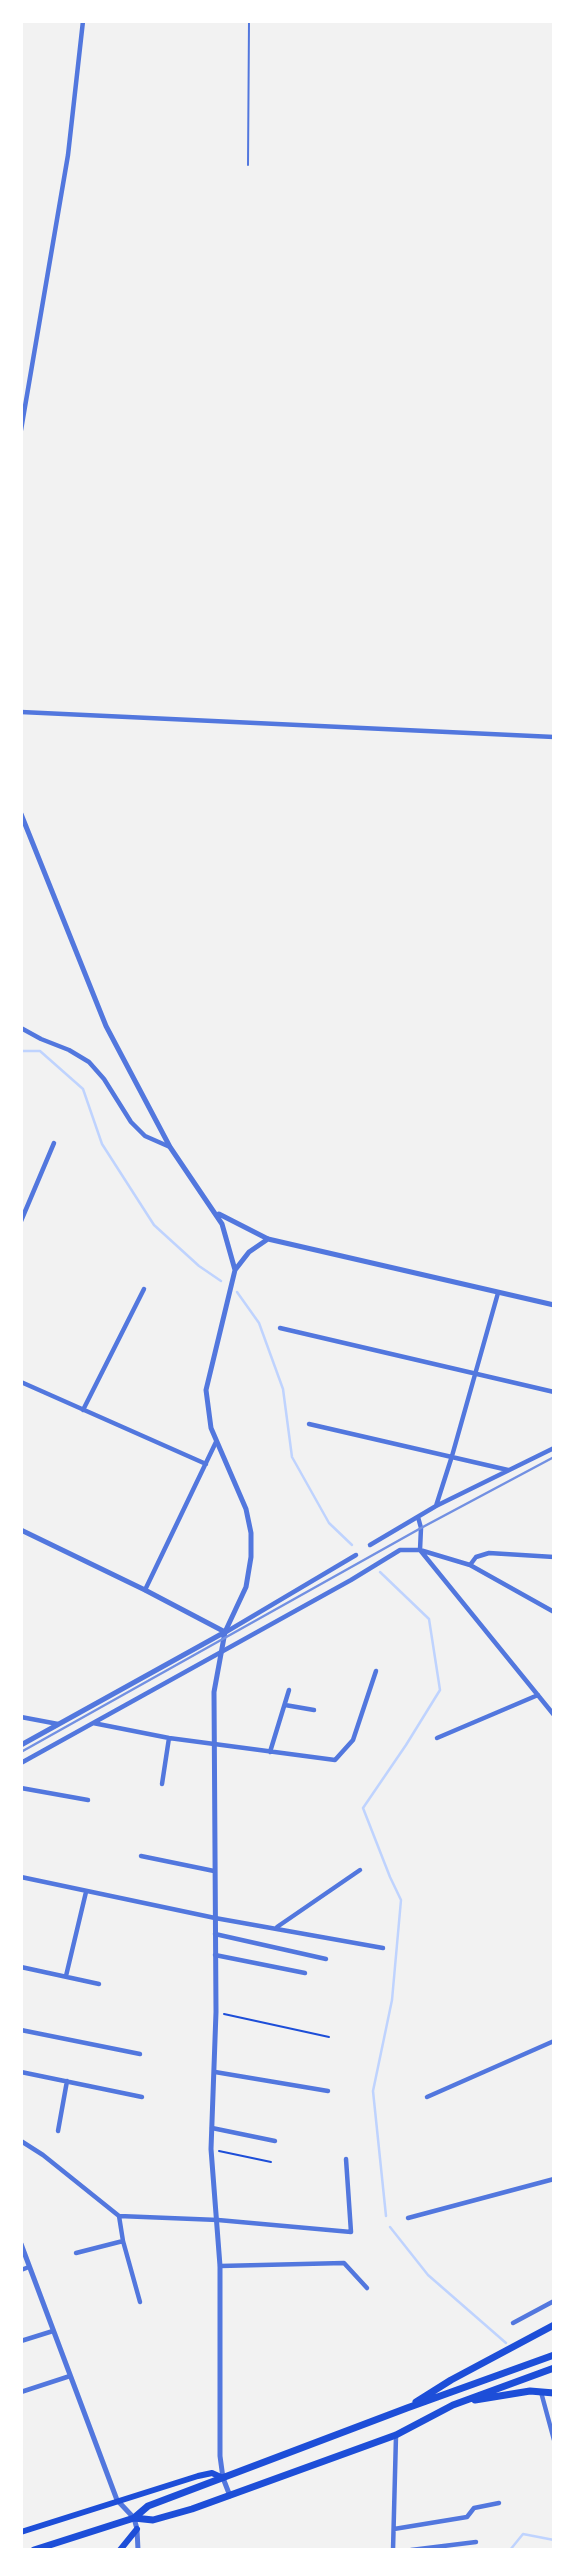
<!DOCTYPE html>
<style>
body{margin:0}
#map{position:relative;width:575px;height:2571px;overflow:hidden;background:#f2f2f2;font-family:Lato,sans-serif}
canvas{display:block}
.frame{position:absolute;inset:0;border:23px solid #fff;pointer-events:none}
</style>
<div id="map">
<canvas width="575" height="2571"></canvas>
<div class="frame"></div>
</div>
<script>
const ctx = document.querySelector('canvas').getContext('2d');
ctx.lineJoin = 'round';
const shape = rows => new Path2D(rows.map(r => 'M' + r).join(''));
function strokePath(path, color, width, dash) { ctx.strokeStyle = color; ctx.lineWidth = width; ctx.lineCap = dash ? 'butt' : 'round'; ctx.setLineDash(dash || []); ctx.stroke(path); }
strokePath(shape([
 [21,1051,40,1051,83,1089,102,1144,154,1225,199,1266,221,1281],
 [237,1292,259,1323,283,1389,292,1457,329,1523,352,1545],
 [380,1572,429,1619,440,1690,406,1745,363,1808,390,1877,401,1900,392,2000,373,2091,386,2216],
 [390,2227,428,2275,506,2343],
 [510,2550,523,2534,554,2540]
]), '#bfd3fe', 2.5);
strokePath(shape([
 [224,2014,329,2037],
 [219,2151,271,2162]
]), '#1d4ed8', 2);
strokePath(shape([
 [248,165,249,21]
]), '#5277de', 2);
strokePath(shape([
 [21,430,68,155,83,21],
 [21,712,554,737],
 [21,1028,41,1039,69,1050,89,1062,104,1079,131,1122,145,1136,170,1147],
 [21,1221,54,1143],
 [280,1328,554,1392],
 [21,1382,206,1464],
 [83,1410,144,1289],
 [309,1424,508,1470],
 [436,1506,452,1456,498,1293],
 [418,1517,421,1528,420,1550,554,1715],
 [370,1545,436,1506,554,1448],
 [470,1565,476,1557,489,1553,554,1557],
 [145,1590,216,1442],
 [226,1632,356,1555],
 [285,1705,314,1710],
 [21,1717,58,1724],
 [93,1723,169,1738,335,1760,353,1740,376,1671],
 [437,1738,538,1695],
 [270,1752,289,1690],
 [21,1763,351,1580,400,1550,420,1550,470,1565,554,1612],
 [162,1784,169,1738],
 [21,1788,88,1800],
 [141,1856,214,1871],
 [21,1877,215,1918,383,1948],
 [277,1927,360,1870],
 [215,1934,326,1959],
 [215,1955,305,1973],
 [21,1967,99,1984],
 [66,1976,86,1892],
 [21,2030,140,2054],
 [21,2072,142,2097],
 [215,2072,328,2091],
 [427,2097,554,2041],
 [212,2128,275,2141],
 [58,2131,67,2081],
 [21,2141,43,2155,119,2216],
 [119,2216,218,2220,351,2232,346,2159],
 [119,2216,123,2241,140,2302],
 [408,2218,554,2179],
 [76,2253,123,2241],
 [220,2266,344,2263,367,2288],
 [21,2270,29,2267],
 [513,2323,554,2301],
 [21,2341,53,2331],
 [21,2392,70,2376],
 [541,2392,554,2440],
 [394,2529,467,2517,474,2508,499,2503],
 [393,2550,396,2436],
 [411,2550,476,2542]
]), '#5277de', 4.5);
strokePath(shape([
 [21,814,106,1026,170,1147,222,1224,235,1270,206,1390,211,1428,246,1509,251,1533,251,1557,246,1587,225,1632,214,1692,216,2012,211,2149,220,2266,220,2456,223,2478,230,2496],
 [219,1214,268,1239,554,1305],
 [235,1270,249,1252,268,1239],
 [21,1530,145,1590,225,1632],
 [21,1745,225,1632],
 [21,2244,117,2500,134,2518,137,2529,138,2550]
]), '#5277de', 5);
strokePath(shape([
 [21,2532,198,2476,212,2473,223,2478],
 [120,2550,137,2529]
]), '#1d4ed8', 6);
strokePath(shape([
 [475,2400,530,2391,554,2393],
 [416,2402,451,2380,554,2325],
 [134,2518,148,2506,407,2408,554,2355],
 [34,2550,134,2518,153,2520,192,2509,396,2435,453,2405,554,2368]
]), '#1d4ed8', 7);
strokePath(shape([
 [21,1752,421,1528,554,1457]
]), '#7290e2', 2.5);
</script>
